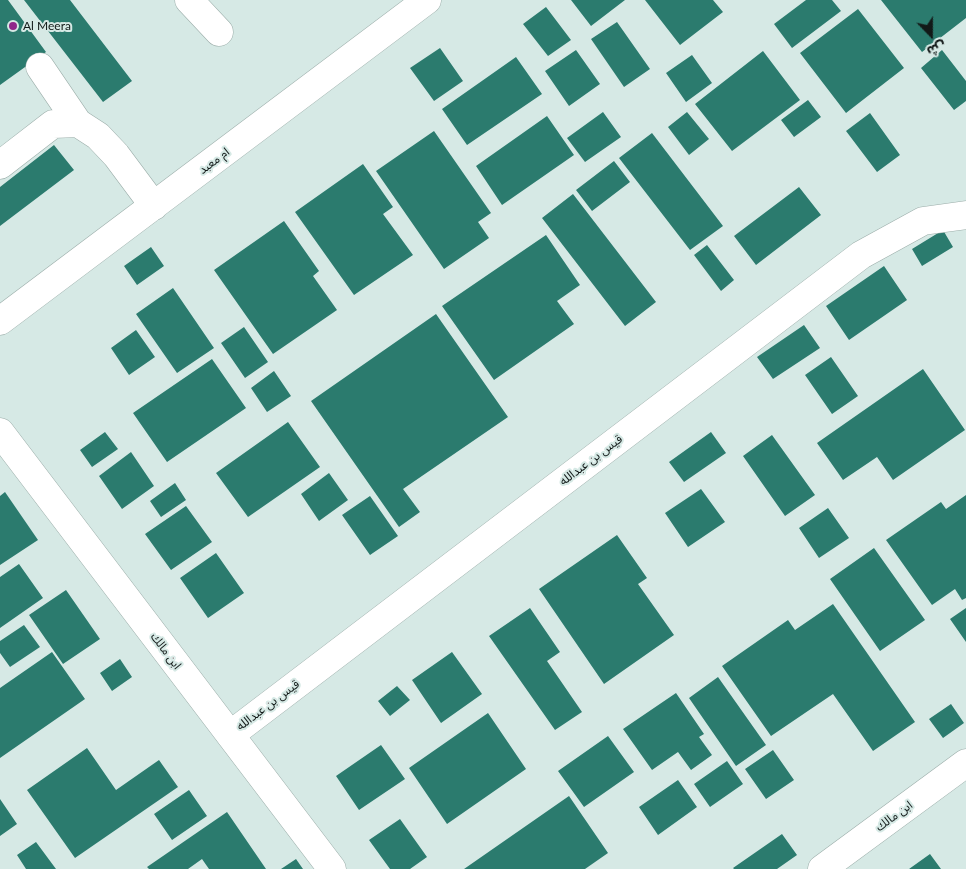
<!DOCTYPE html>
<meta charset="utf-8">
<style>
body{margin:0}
#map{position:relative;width:966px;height:869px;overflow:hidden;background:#d6e9e5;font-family:Lato,"Noto Sans Arabic",sans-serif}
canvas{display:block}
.north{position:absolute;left:906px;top:10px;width:50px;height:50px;-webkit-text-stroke:4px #d6e9e5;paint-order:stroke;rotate:158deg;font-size:14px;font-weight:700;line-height:20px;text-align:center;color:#121918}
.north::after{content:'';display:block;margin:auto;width:18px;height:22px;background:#121918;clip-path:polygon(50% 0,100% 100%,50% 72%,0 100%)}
</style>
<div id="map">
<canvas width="966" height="869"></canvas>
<div class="north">ش</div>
</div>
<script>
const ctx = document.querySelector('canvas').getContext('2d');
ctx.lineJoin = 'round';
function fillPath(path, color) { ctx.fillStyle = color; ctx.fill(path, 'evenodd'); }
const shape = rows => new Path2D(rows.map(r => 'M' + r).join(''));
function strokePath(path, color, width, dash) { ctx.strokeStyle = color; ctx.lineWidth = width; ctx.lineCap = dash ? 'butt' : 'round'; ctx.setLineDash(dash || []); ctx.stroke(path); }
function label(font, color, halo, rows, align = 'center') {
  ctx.font = font + ' Lato,"Noto Sans Arabic",sans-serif'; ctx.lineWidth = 4; ctx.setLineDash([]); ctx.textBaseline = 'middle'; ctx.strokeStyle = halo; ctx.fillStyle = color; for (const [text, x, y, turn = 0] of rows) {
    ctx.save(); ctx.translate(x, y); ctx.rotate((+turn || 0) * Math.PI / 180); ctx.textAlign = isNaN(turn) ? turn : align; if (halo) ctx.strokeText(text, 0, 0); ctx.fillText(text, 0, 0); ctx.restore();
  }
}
fillPath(shape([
 [0,0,8,0,46,52,0,85],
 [24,0,70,0,132,81,103,102],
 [571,0,625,0,591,26],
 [645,0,713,0,723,12,680,45],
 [806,0,832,0,841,11,792,48,774,24],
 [881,0,966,0,966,18,922,52],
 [546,7,571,40,548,56,523,24],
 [858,9,904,68,846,113,800,53],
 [617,22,650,69,624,87,591,39],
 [440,48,463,81,434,101,410,68],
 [576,50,600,84,569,106,545,71],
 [942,50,966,81,966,101,954,110,921,68],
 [763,51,800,100,732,151,695,104],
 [692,55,712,83,686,102,666,73],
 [516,57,542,94,467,145,442,109],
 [808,100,821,117,794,137,781,120],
 [603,112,621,137,585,162,567,138],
 [687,112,709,139,689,155,668,127],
 [870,113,900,155,877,172,846,131],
 [547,116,574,155,502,205,476,166],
 [434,131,491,213,478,222,489,238,444,269,376,171],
 [652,133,723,226,690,250,619,158],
 [54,145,74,170,0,226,0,187],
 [614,161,630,182,592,211,576,190],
 [363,164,393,207,383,214,413,255,354,295,295,212],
 [799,187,821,215,756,265,734,236],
 [573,194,656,302,625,326,542,218],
 [284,221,319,271,313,276,337,310,273,354,214,270],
 [943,230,953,247,922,266,912,249],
 [546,235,580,285,557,301,574,324,494,380,442,306],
 [707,245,734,280,721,291,694,255],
 [151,247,164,266,137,285,124,266],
 [884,266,907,300,849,340,826,306],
 [173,288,214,348,177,373,136,314],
 [436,314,508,417,403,489,420,512,399,527,311,401],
 [804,325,820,348,773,379,757,357],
 [244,327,268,362,245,378,221,343],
 [136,330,155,357,129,375,111,348],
 [831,357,858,396,832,414,805,375],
 [212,359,246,408,167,462,133,413],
 [923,369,965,430,893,480,877,457,843,480,817,443],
 [274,371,291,396,267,412,251,388],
 [288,422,320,467,248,517,216,473],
 [105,432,118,449,92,467,80,450],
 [711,432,726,453,684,482,669,462],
 [772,435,815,495,785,516,743,456],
 [131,452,154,486,122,509,99,476],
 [329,473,348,500,319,521,301,494],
 [175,483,186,500,161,517,150,501],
 [701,489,725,522,688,547,665,513],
 [5,492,38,540,0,565,0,496],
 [966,495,966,598,962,600,955,589,932,605,886,540,941,502,946,509],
 [370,496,398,536,370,555,342,515],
 [186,506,212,542,171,570,145,534],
 [828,508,849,538,819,558,799,528],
 [617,535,647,578,638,584,674,635,604,684,539,589],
 [874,548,925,620,880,651,830,579],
 [216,553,244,593,208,618,180,578],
 [19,564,43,598,0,628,0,577],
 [66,590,100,639,63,664,29,615],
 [833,604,915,722,873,751,833,694,771,736,722,666,788,620,795,630],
 [530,608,560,652,547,661,582,712,555,730,489,636],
 [966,608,966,642,950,619],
 [24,625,40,647,10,667,0,653,0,641],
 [52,652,85,699,0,758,0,688],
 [452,652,482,694,441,723,412,680],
 [120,659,132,677,112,691,100,673],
 [718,677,766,745,736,766,689,698],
 [397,686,410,700,390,716,378,701],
 [676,693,704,734,699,737,712,755,691,770,678,752,652,770,623,729],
 [951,704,964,723,943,738,929,719],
 [488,713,526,769,447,824,409,768],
 [608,736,634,772,584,807,558,771],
 [381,745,405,779,359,810,336,776],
 [87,748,116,790,159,760,178,787,75,858,27,790],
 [773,750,794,780,766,799,745,769],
 [727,761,743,784,710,807,694,784],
 [678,780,697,807,658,835,639,807],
 [189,790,207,816,172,840,154,814],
 [569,796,608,853,585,869,464,869],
 [0,799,17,824,0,836],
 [227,812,266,869,209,869,202,859,188,869,149,869,147,867],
 [400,819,427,857,410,869,390,869,369,840],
 [782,834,797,855,777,869,734,869,733,868],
 [36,842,56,869,26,869,17,855],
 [930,854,941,869,909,869],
 [296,859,303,869,281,869]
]), '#2b7b6e');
const minor = shape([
 [189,0,219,32],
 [40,67,78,123],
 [0,165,53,124,78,123,98,136,116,155,154,206],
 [0,321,427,0],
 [0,432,332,869],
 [230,735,861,255,923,221,966,215],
 [822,869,966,763]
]);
strokePath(minor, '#9bada9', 29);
strokePath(minor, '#fff', 28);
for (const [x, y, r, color] of [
 [13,26,5,"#90268a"]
]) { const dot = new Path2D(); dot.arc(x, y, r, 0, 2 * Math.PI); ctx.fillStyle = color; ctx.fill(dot); strokePath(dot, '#d6e9e5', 2); }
label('12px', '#121918', '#d6e9e5', [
 ["Al Meera",23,26]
], 'left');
label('12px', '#121918', '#d6e9e5', [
 ["ام معبد",214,161,-37],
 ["قيس بن عبدالله",591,460,-37],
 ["ابن مالك",166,651,53],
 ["قيس بن عبدالله",268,705,-37],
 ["ابن مالك",894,816,-36]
]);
</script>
